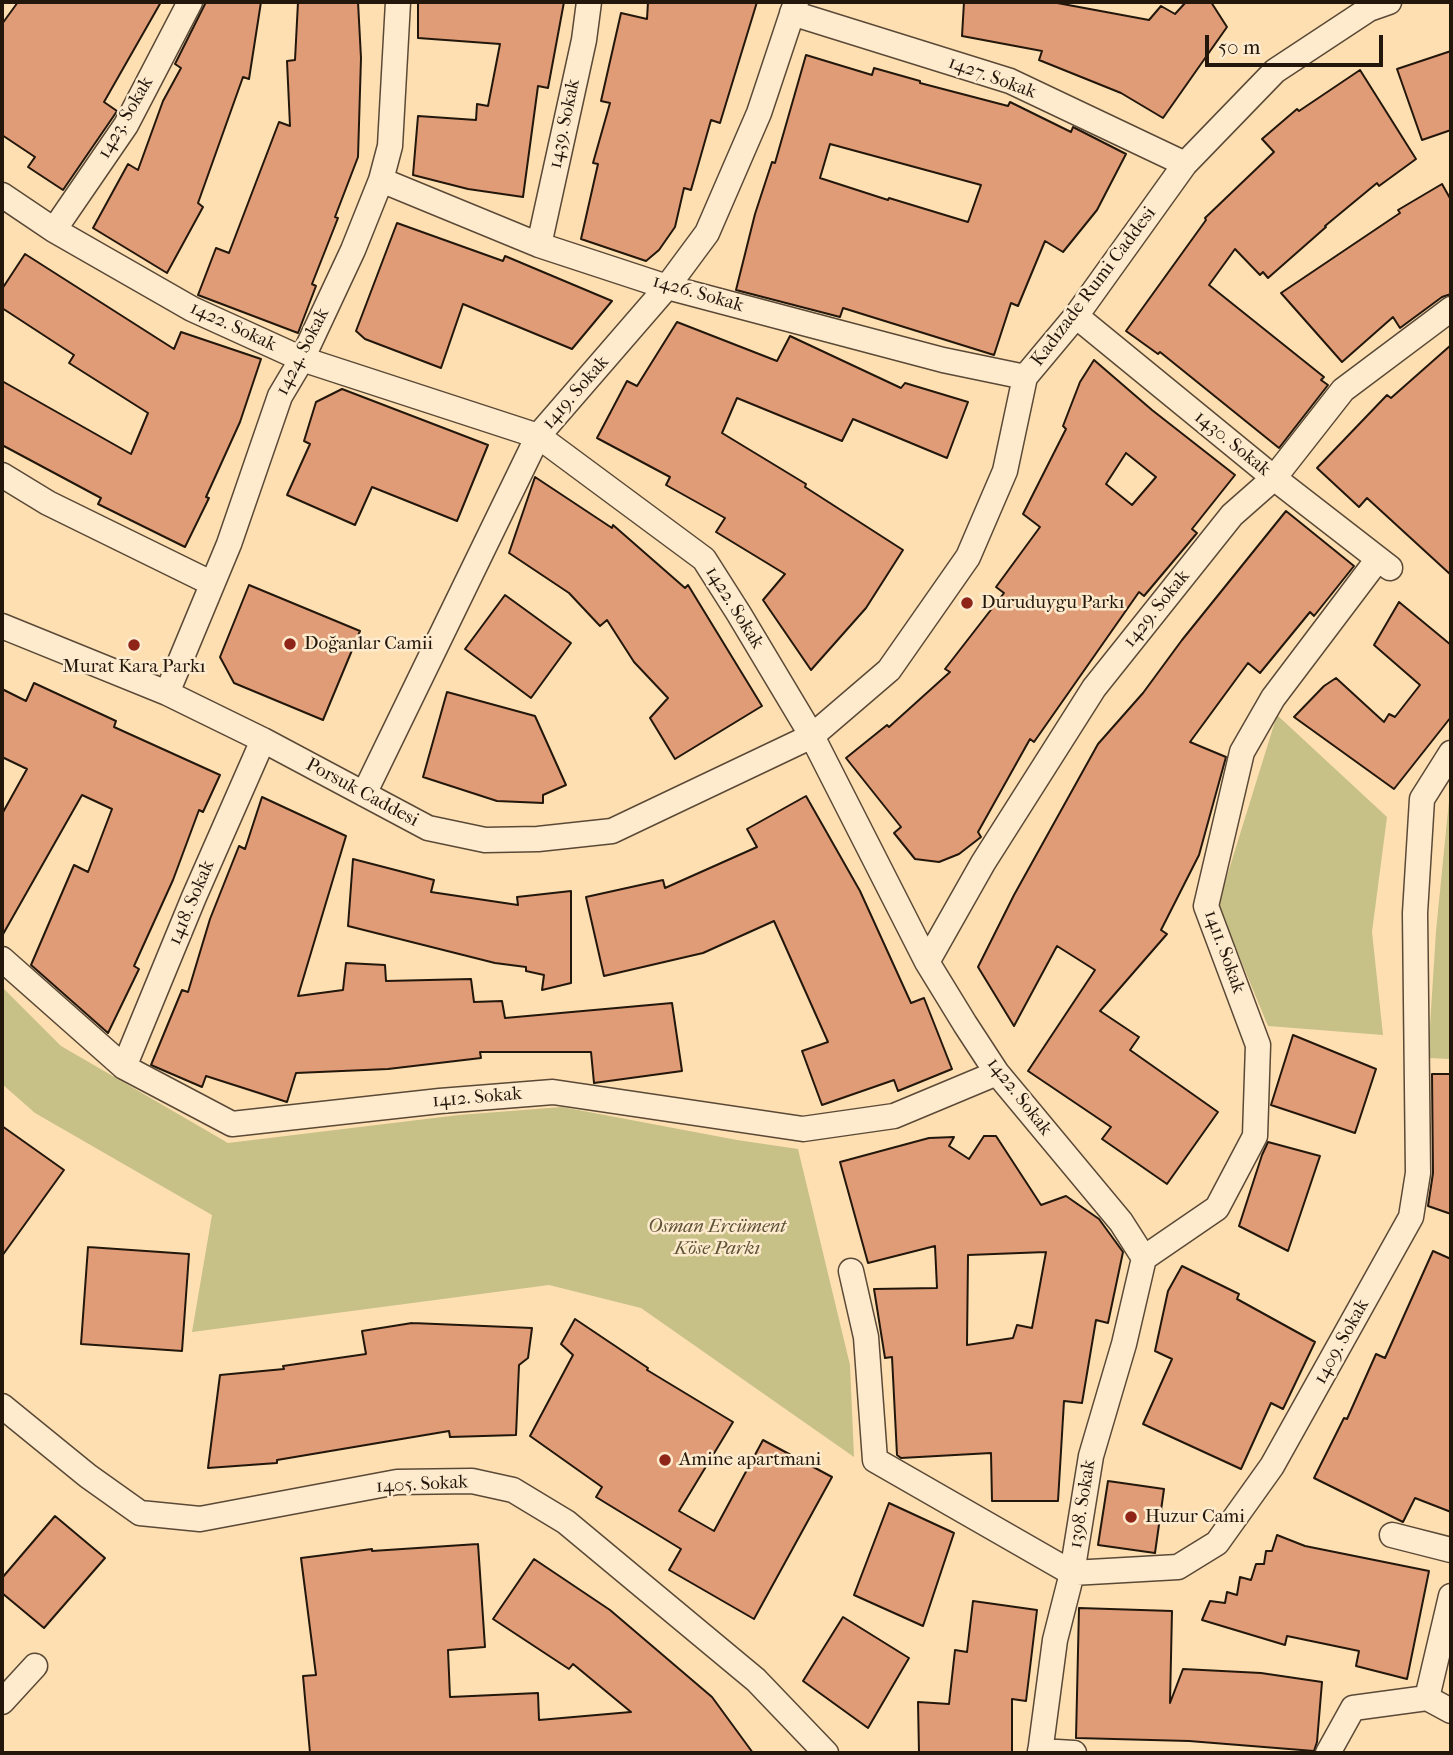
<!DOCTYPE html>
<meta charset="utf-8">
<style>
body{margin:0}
#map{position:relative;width:1453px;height:1755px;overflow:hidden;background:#fddfb2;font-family:"IM FELL French Canon",serif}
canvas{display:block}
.frame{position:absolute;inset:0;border:4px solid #23170c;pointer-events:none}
.scale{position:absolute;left:1205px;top:35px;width:178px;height:32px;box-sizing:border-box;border:4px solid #23170c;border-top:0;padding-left:9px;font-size:21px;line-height:24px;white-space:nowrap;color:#23170c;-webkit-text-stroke:5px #feeacd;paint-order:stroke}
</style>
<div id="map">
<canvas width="1453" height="1755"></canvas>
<div class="frame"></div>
<div class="scale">50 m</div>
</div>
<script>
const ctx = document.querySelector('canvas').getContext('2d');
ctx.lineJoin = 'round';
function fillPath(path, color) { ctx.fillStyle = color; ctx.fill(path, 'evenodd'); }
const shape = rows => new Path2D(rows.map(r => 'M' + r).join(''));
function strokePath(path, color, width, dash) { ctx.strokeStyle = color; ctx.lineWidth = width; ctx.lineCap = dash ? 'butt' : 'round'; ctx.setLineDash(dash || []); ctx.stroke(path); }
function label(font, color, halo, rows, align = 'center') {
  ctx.font = font + ' "IM FELL French Canon",serif'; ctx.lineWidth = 5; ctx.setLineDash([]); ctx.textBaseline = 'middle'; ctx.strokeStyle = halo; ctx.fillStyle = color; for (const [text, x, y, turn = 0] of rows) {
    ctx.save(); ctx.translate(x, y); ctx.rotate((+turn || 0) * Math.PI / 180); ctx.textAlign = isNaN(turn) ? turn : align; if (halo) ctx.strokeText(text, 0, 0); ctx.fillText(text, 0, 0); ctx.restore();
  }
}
fillPath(shape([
 [1277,715,1387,817,1372,932,1383,1035,1268,1026,1218,905],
 [1451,781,1451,1059,1428,1058,1436,931],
 [2,987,61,1046,228,1143,459,1115,562,1107,737,1140,798,1149,850,1365,854,1457,641,1308,549,1285,192,1332,212,1215,35,1113,2,1084]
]), '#c7c087');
const building = shape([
 [18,2,161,2,104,102,117,111,113,117,63,190,28,167,35,157,2,135,2,24,18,2],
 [206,2,261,2,249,79,243,77,198,203,203,207,167,273,93,228,128,164,138,170,163,101,181,68,175,64,206,2],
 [298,2,358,2,361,58,358,157,335,217,338,218,312,284,316,286,298,333,198,295,216,248,229,253,279,122,290,126,287,61,295,60,298,2],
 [418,2,564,2,548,88,538,86,523,197,468,189,413,175,418,116,476,120,477,104,488,106,500,44,418,38,418,2],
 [648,2,757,2,720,123,711,120,691,190,684,188,675,227,659,250,646,261,581,239,598,164,593,163,610,103,601,101,621,13,647,19,648,2],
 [964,2,1052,2,1149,20,1161,6,1175,14,1186,2,1211,2,1227,27,1163,118,1121,93,1039,60,1042,51,962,36,964,2],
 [1451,51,1451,130,1422,140,1397,69,1451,51],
 [806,55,872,75,874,68,920,81,920,83,1008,106,1010,102,1071,132,1073,127,1126,154,1097,210,1063,252,1045,241,1018,306,1011,303,994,355,843,308,840,317,736,290,755,214,772,162,775,163,806,55],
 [830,144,981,185,968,222,889,198,888,200,820,178,830,144],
 [1360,70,1416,159,1379,186,1377,183,1325,226,1326,227,1268,278,1263,272,1260,275,1235,249,1209,285,1324,377,1321,380,1328,385,1279,448,1160,352,1158,354,1126,331,1206,220,1205,218,1274,152,1262,139,1297,109,1299,111,1360,70],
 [1442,184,1451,200,1451,294,1442,297,1400,328,1393,317,1342,362,1281,293,1400,213,1398,210,1442,184],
 [397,223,503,261,505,256,612,301,572,349,463,304,441,368,365,339,356,331,397,223],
 [25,254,174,349,181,332,261,359,240,422,206,497,209,498,185,547,98,504,101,498,2,445,2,381,131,454,148,413,69,363,74,355,2,308,2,289,25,254],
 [677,322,777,361,790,336,901,388,905,383,968,402,947,458,853,419,842,441,737,398,722,433,806,484,805,487,903,550,866,608,811,670,763,600,785,574,716,532,725,518,666,485,670,477,597,438,627,381,637,386,677,322],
 [1451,345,1451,575,1367,498,1359,507,1317,468,1387,395,1391,398,1451,345],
 [1094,360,1152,410,1235,475,1192,529,1197,533,1144,596,1139,592,1034,742,1030,739,978,832,981,837,959,854,939,862,915,859,894,833,901,827,846,758,887,725,889,727,950,672,945,669,1004,593,996,587,1040,527,1023,514,1066,429,1063,426,1080,382,1094,360],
 [1126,453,1156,477,1132,505,1106,484,1126,453],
 [342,389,488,445,457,521,372,487,355,525,287,495,310,444,304,441,316,402,342,389],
 [535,477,612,528,613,525,685,588,688,585,762,706,675,759,650,718,668,698,634,662,607,620,600,626,569,593,509,553,535,477],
 [1286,511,1354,566,1314,616,1310,612,1260,673,1248,663,1190,742,1226,757,1199,855,1161,930,1167,934,1100,1011,1139,1037,1130,1050,1218,1112,1167,1184,1102,1139,1111,1127,1028,1071,1095,970,1057,946,1014,1026,978,967,1014,895,1098,744,1143,693,1182,640,1286,511],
 [249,585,360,631,323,720,234,683,220,657,249,585],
 [505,595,571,643,531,698,465,649,505,595],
 [1399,602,1451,645,1451,717,1394,789,1294,717,1324,686,1336,678,1384,722,1389,714,1395,717,1420,685,1374,645,1399,602],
 [34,683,116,721,114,727,220,775,203,812,199,810,173,880,134,966,139,969,108,1033,31,965,74,865,88,872,112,809,82,795,2,936,2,814,27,769,2,757,2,689,26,701,34,683],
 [447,692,535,716,566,785,543,795,543,803,497,801,423,777,447,692],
 [806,796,860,891,911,1003,924,998,952,1069,898,1091,894,1080,822,1105,802,1051,828,1042,774,921,703,953,604,976,586,897,663,880,665,888,757,847,747,829,806,796],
 [262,797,346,836,298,996,343,990,346,963,385,965,386,981,471,979,474,1002,502,1001,505,1018,672,1003,682,1071,594,1083,591,1052,480,1052,481,1058,388,1069,296,1073,287,1102,206,1076,202,1087,151,1065,182,990,188,992,210,919,239,846,245,849,262,797],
 [353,859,434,880,431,892,518,905,517,897,571,891,571,983,542,990,544,975,526,971,526,967,495,963,348,926,353,859],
 [1293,1035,1376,1069,1355,1133,1271,1105,1293,1035],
 [1432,1074,1451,1074,1451,1214,1428,1206,1433,1173,1432,1074],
 [2,1126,64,1170,2,1256,2,1126],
 [984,1136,996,1136,1041,1205,1066,1196,1099,1219,1123,1252,1108,1323,1096,1320,1082,1403,1064,1401,1058,1501,992,1501,991,1453,901,1458,897,1455,892,1357,885,1358,874,1289,937,1288,935,1246,868,1263,840,1162,929,1138,954,1137,949,1146,969,1159,984,1136],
 [1046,1252,1032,1328,1017,1325,1013,1338,967,1345,968,1255,1046,1252],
 [1268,1142,1320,1156,1288,1251,1239,1226,1262,1155,1268,1142],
 [88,1247,189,1254,182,1351,81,1344,88,1247],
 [1433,1251,1451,1259,1451,1512,1415,1498,1403,1522,1314,1478,1344,1418,1347,1419,1376,1354,1385,1358,1433,1251],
 [1182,1266,1239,1294,1237,1299,1315,1342,1283,1409,1271,1403,1241,1469,1143,1424,1172,1359,1155,1351,1168,1291,1182,1266],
 [575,1319,648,1368,647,1370,733,1422,679,1511,714,1531,763,1440,832,1477,754,1619,669,1570,681,1549,596,1497,602,1487,530,1436,573,1355,561,1344,575,1319],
 [412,1323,532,1328,528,1358,519,1365,516,1435,450,1437,449,1431,277,1460,277,1463,208,1468,220,1375,284,1369,283,1366,366,1354,362,1331,412,1323],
 [1108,1481,1164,1489,1155,1553,1098,1545,1108,1481],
 [889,1503,954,1533,923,1626,854,1595,889,1503],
 [55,1516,105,1558,44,1628,2,1593,2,1578,55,1516],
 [1277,1535,1305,1546,1429,1571,1407,1679,1356,1666,1359,1651,1287,1636,1285,1645,1202,1620,1210,1601,1225,1603,1227,1592,1237,1595,1240,1577,1251,1580,1256,1564,1264,1564,1266,1551,1272,1551,1277,1535],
 [478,1544,485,1647,448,1650,450,1697,538,1693,539,1720,631,1712,573,1664,569,1669,493,1619,534,1559,610,1610,712,1697,753,1753,310,1753,303,1676,316,1675,301,1558,372,1549,372,1551,478,1544],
 [973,1601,1037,1610,1026,1701,1012,1699,1012,1753,919,1753,918,1702,949,1704,955,1650,967,1652,973,1601],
 [1079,1608,1172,1611,1170,1703,1183,1669,1261,1673,1322,1682,1317,1742,1314,1751,1189,1741,1076,1738,1079,1608],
 [843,1617,909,1658,868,1728,803,1681,843,1617]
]);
fillPath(building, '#df9c76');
strokePath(building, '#23170c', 2);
const minor = shape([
 [792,13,1010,81,1185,164],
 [381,180,539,245,667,287,943,360,1025,377],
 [2,195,54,230,192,309,302,359,538,436,704,559,739,614,812,736,927,962,965,1024,997,1073,1121,1222,1144,1258],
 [54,230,126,125,190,2],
 [539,245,584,40,589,2],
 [1076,316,1274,478,1390,568],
 [2,475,48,503,211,583],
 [2,626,167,693,263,740,428,828,485,840,538,839,612,831,812,736,889,670,968,557,1005,471,1025,377,1076,316,1185,164,1275,71,1369,9,1389,2],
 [167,693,229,544,280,396,302,359,353,250,381,180,390,146,398,2],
 [364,794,538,436,667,287,707,233,759,113,796,2],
 [2,959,124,1067,232,1124,440,1101,553,1092,803,1129,894,1116,997,1073],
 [927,962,983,863,1094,688,1232,515,1274,478,1343,390,1451,309],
 [124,1067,194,897,263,740],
 [1144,1258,1217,1208,1255,1136,1258,1045,1206,906,1242,752,1273,698,1378,559],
 [851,1271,866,1337,875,1460,1072,1573,1178,1567,1217,1543,1272,1466,1411,1217,1418,1173,1415,913,1422,799,1451,753],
 [2,1406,88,1476,140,1513,200,1519,397,1482,472,1481,513,1490,566,1522,756,1680,826,1753],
 [1392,1535,1451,1550],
 [1427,1698,1451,1596],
 [1427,1698,1451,1711],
 [2,1702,35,1666],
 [1040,1751,1074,1753],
 [1040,1753,1055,1640,1072,1573,1091,1456,1124,1344,1144,1258],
 [1328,1753,1353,1708,1427,1698]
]);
strokePath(minor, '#5a4936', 27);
strokePath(minor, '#feeacd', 24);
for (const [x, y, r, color] of [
 [967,603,7,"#8f2418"],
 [290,644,7,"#8f2418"],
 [134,645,7,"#8f2418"],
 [665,1460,7,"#8f2418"],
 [1131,1517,7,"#8f2418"]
]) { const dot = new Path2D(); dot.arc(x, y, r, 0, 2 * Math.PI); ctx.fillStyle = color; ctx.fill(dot); strokePath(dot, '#feeacd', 2.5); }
label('19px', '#23170c', '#feeacd', [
 ["1427. Sokak",992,78,20],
 ["1423. Sokak",126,118,-60],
 ["1439. Sokak",565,124,-78],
 ["Kadızade Rumi Caddesi",1094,287,-53],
 ["1426. Sokak",698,294,16],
 ["1422. Sokak",233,327,25],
 ["1424. Sokak",303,352,-63],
 ["1419. Sokak",576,393,-49],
 ["1430. Sokak",1232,444,39],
 ["1422. Sokak",734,608,58],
 ["1429. Sokak",1157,609,-51],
 ["Porsuk Caddesi",362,793,28],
 ["1418. Sokak",192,903,-67],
 ["1411. Sokak",1224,952,70],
 ["1422. Sokak",1019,1097,52],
 ["1412. Sokak",477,1098,-5],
 ["1409. Sokak",1342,1342,-61],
 ["1405. Sokak",422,1485,-3],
 ["1398. Sokak",1083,1504,-81]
]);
label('19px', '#23170c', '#feeacd', [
 ["Duruduygu Parkı",981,603],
 ["Doğanlar Camii",304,644],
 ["Murat Kara Parkı",134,667,"center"],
 ["Amine apartmani",679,1460],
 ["Huzur Cami",1145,1517]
], 'left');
label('italic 19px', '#5c5237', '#feeacd', [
 ["Osman Ercüment",717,1227],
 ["Köse Parkı",717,1249]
]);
</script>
